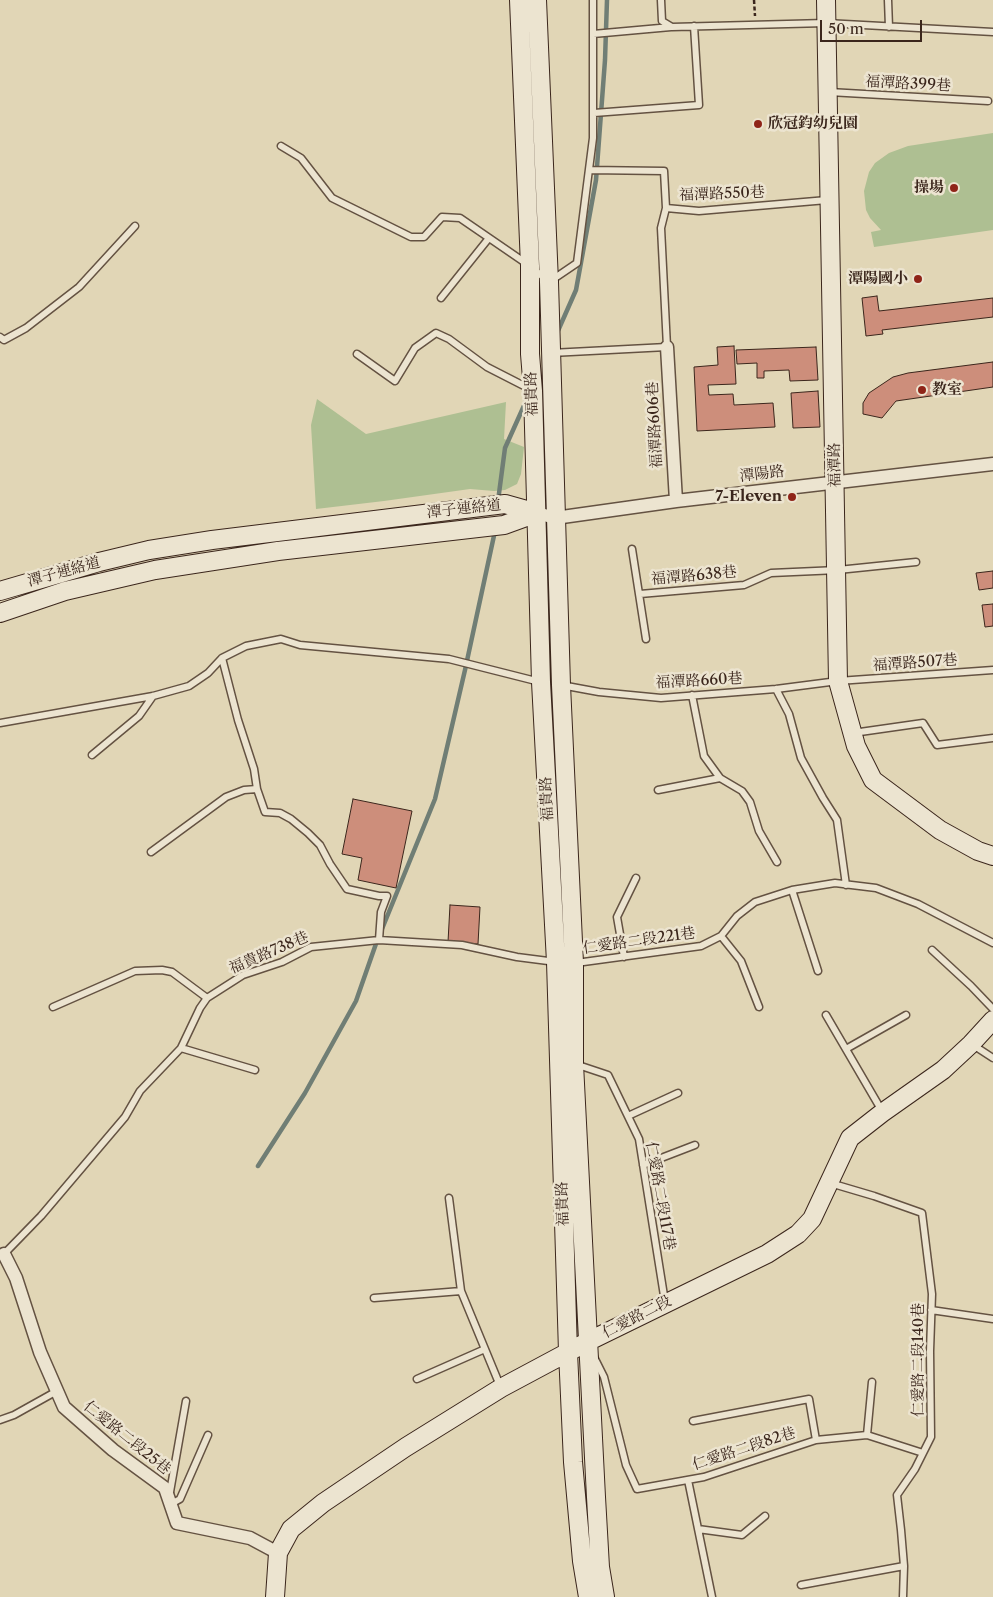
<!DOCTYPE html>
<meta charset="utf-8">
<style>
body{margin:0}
#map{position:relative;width:993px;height:1597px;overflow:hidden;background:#e1d6b6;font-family:"Libre Caslon Text",serif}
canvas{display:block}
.scale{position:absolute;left:820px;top:20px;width:102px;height:22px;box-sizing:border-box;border:2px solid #3b261c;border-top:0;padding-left:6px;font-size:15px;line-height:18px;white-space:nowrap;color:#3b261c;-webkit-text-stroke:4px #ece4d0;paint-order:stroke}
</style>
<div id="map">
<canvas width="993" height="1597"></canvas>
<div class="scale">50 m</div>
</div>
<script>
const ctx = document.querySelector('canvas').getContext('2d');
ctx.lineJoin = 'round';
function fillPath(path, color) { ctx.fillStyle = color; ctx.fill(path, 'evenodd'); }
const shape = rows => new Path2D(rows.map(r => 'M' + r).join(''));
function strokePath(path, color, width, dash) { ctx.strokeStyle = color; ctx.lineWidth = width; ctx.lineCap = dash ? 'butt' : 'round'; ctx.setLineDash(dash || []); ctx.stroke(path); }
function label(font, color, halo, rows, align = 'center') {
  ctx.font = font + ' "Libre Caslon Text","Noto Serif TC",serif'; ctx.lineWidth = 5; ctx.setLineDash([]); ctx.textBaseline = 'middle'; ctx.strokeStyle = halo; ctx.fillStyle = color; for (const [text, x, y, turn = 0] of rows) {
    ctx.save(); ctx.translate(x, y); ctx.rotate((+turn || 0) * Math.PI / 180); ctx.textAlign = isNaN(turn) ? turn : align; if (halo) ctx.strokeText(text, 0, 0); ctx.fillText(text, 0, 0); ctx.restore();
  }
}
fillPath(shape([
 [993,133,993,230,874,247,871,232,881,230,870,218,866,210,864,191,869,172,875,163,889,153,908,146],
 [317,399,366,434,506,402,504,439,524,447,521,474,517,484,505,490,494,491,470,489,384,501,316,509,311,425]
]), '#aebf92');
strokePath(shape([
 [557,333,576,290,596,180,605,60,607,0],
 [498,501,505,448,527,399],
 [382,929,435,799,465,670,495,531],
 [258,1166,305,1093,356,1001,378,938]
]), '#707e75', 4.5);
const building = shape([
 [877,296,879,311,993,298,993,317,882,330,883,334,866,336,862,298,877,296],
 [734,346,736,384,708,385,709,395,733,394,734,405,773,403,775,427,697,431,694,367,718,365,717,347,734,346],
 [816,347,818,380,790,381,789,370,764,371,764,378,757,378,757,363,737,364,736,350,816,347],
 [993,362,993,387,896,401,882,418,863,414,863,403,869,393,893,377,908,373,993,362],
 [818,391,820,427,793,428,791,393,818,391],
 [993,571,993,588,979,590,976,573,993,571],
 [993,604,993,626,985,627,982,605,993,604],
 [353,799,412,811,396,888,358,880,362,858,342,854,353,799],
 [450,905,480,907,478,944,448,942,450,905]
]);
fillPath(building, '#cd8e7b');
strokePath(building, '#3b261c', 1);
const lane = shape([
 [661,0,662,21,672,27,826,23,993,32],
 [888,0,889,27],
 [593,34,671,27],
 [829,92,988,101],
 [594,113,699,105,694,26],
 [281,146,301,158,332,198,411,237,424,237,442,217,460,218,530,266,549,282,577,263,593,138,593,0],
 [666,208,699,211,827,200],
 [441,298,489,238],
 [0,337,4,340,26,328,79,287,135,226],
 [551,353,667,347,661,228,666,208,664,171,589,170],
 [357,354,395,381,415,348,436,333,449,339,487,367,530,389],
 [632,549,646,639],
 [640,594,744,585,771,573,838,570,916,562],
 [222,658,238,720,254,769,257,789,265,812,280,813,291,819,308,833,320,845,330,864,347,889,379,896,387,896,381,912,379,940],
 [561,685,599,692,661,698,776,689,838,681,993,670],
 [776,689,789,714,801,758,823,798,837,820,846,885],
 [692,695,704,756,720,778,742,791,750,802,759,831,777,862],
 [0,723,153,696,189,686,208,673,222,658,246,646,281,639,300,645,449,659,540,682],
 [853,733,923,723,937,745,993,738],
 [92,755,139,716,153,696],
 [658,790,720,778],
 [151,852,226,797,244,790,257,789],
 [792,890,818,971],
 [721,936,741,961,759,1007],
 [932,950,971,986,993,1009],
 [624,957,617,917,636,878],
 [576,963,701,946,721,936,737,916,755,902,792,890,835,883,876,888,918,904,993,943],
 [53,1007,135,971,162,970,172,972,207,998],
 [826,1015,882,1111],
 [973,1045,993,1058],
 [181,1048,255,1070],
 [846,1049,906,1015],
 [575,1064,608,1075,639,1139,665,1302],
 [628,1116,678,1093],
 [643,1165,695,1145],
 [830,1183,874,1196,922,1213,932,1294,930,1351,931,1437,915,1469,897,1495,901,1530,904,1566,903,1597],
 [449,1198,461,1291,501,1388],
 [4,1254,41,1216,125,1117,140,1091,181,1048,200,1008,207,998,243,975,282,962,311,947,379,940,462,945,517,957,556,962],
 [374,1298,461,1291],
 [931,1310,993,1319],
 [594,1357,604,1377,626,1465,637,1489,704,1477,816,1440,867,1435,923,1453],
 [417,1379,485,1349],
 [0,1420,14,1415,57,1391],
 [693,1421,809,1399,816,1440],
 [867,1435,872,1382],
 [688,1480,712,1597],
 [170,1492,186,1401],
 [171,1504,180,1499,208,1435],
 [698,1529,742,1535,765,1516],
 [801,1585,904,1566]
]);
const street = shape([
 [667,347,676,501],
 [537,513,555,518,676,501,993,464],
 [4,1254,16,1278,40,1352,64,1407,113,1450,165,1488,177,1523,250,1538,278,1553]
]);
const secondary = shape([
 [519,0,530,266,530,354,533,391,541,682,556,962,568,1352,573,1462,582,1561,588,1597],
 [537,0,549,282,561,685,574,963,574,1064,596,1497,600,1567,605,1597],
 [826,0,838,681,856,746,873,780,940,830,978,851,993,856],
 [0,591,99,562,149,550,212,540,505,504,537,513],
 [0,613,65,591,155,570,278,551,504,525,537,513],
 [275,1597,278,1553,291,1529,323,1503,406,1447,501,1388,587,1342,767,1254,798,1234,812,1219,850,1138,882,1113,943,1070,971,1044,993,1020]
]);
strokePath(lane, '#645242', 9);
strokePath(street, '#645242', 15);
strokePath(secondary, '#3b261c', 20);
strokePath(shape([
 [754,0,755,16]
]), '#3b261c', 2.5, [4, 2.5]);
strokePath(lane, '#ece4d0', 6);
strokePath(street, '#ece4d0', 12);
strokePath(secondary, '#ece4d0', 18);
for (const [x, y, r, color] of [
 [758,124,5,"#8f2418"],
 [954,188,5,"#8f2418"],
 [918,279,5,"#8f2418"],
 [922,390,5,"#8f2418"],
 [792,497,5,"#8f2418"]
]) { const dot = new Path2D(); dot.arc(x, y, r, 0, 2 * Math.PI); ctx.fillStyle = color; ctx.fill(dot); strokePath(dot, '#ece4d0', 2); }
label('15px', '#3b261c', '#ece4d0', [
 ["福潭路399巷",908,84,3],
 ["福潭路550巷",722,194,-2],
 ["福貴路",532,394,-92],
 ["福潭路606巷",655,425,-93],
 ["福潭路",835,465,-91],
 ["潭陽路",762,474,-7],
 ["潭子連絡道",464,509,-6],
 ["潭子連絡道",64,572,-15],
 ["福潭路638巷",694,576,-5],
 ["福潭路507巷",915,663,-4],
 ["福潭路660巷",699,681,-3],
 ["福貴路",547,799,-93],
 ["仁愛路二段221巷",639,941,-8],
 ["福貴路738巷",269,953,-23],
 ["仁愛路二段117巷",660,1196,80],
 ["福貴路",563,1204,-92],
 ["仁愛路二段",637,1317,-27],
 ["仁愛路二段140巷",919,1360,-90],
 ["仁愛路二段25巷",127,1438,39],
 ["仁愛路二段82巷",744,1449,-18]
]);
label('bold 15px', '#3b261c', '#ece4d0', [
 ["欣冠鈞幼兒園",768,124,"left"],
 ["操場",944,188],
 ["潭陽國小",908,279],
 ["教室",932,390,"left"],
 ["7-Eleven",782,497]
], 'right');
</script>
